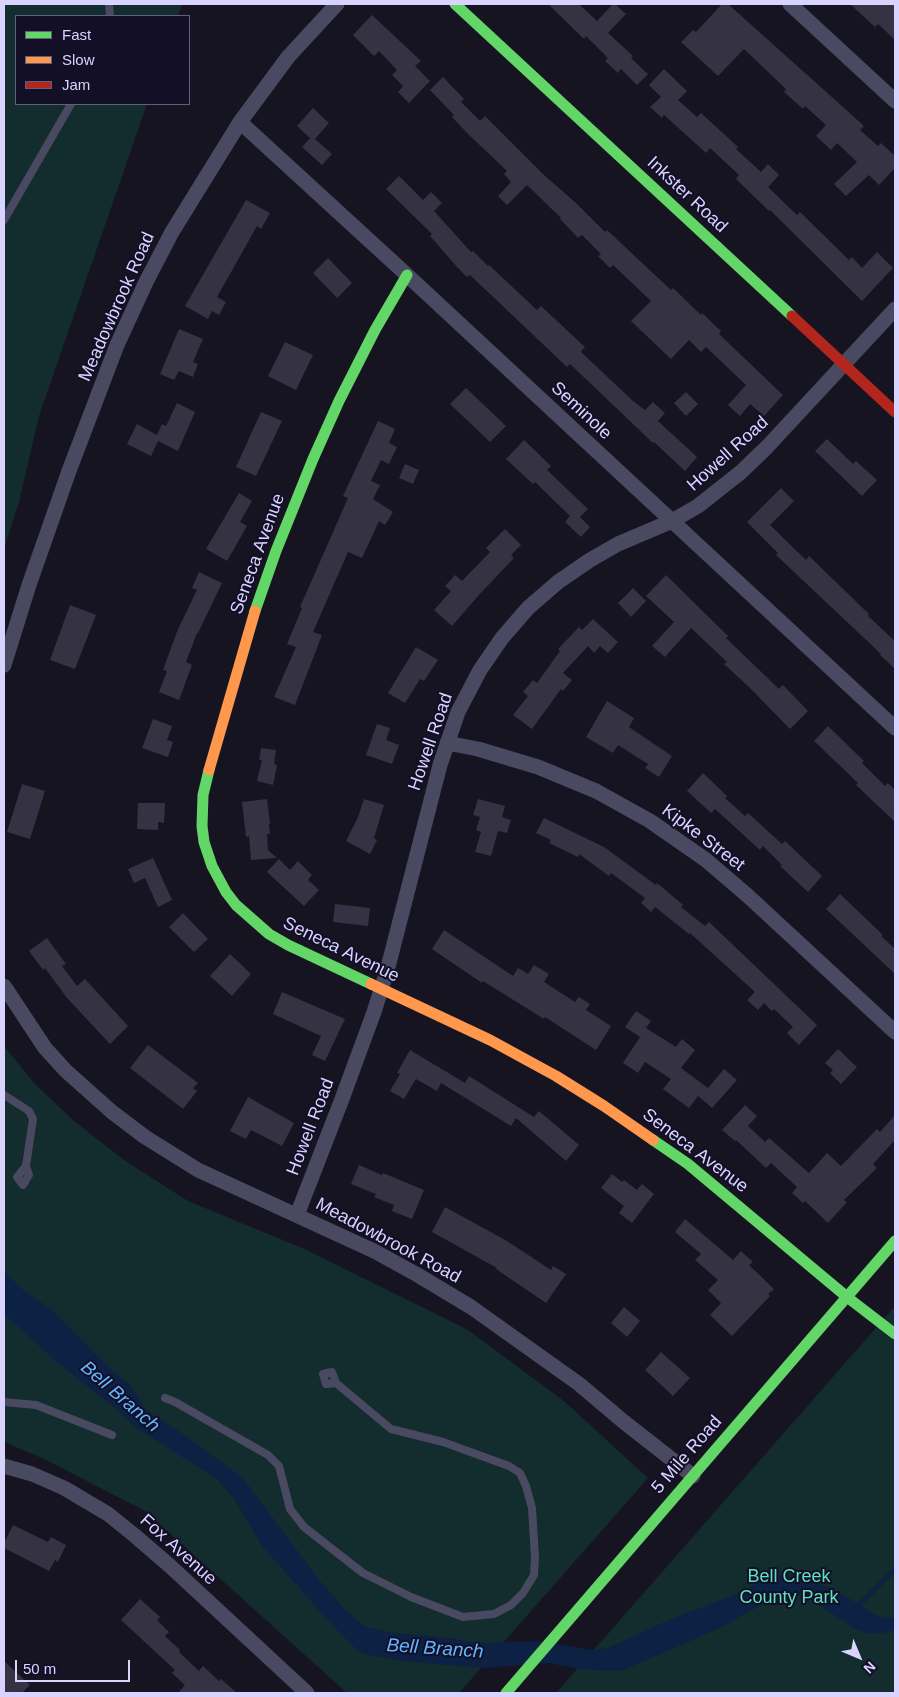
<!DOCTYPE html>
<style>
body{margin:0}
#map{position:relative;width:899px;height:1697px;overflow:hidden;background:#161421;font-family:Arial,sans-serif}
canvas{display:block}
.frame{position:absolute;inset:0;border:5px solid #d9d4ff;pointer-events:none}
.legend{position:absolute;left:15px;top:15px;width:175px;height:90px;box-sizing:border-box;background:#130f26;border:1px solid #625e7d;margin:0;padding:6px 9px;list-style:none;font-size:15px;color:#d9d4ff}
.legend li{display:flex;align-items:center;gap:10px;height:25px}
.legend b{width:25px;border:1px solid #625e7d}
.north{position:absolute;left:834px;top:1632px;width:50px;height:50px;-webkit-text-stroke:4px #130f26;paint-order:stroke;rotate:135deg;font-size:14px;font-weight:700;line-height:20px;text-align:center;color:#d9d4ff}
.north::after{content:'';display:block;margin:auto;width:18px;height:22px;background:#d9d4ff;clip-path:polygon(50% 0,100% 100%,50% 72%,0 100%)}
.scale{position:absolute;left:15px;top:1660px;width:115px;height:22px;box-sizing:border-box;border:2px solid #d9d4ff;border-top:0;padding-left:6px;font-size:15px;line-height:18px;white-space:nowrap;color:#d9d4ff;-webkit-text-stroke:4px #130f26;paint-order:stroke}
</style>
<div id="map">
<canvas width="899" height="1697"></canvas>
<div class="frame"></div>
<ul class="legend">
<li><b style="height:6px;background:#63d668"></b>Fast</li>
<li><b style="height:6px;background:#ff974d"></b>Slow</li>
<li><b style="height:6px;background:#b3261e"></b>Jam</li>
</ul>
<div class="north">N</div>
<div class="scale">50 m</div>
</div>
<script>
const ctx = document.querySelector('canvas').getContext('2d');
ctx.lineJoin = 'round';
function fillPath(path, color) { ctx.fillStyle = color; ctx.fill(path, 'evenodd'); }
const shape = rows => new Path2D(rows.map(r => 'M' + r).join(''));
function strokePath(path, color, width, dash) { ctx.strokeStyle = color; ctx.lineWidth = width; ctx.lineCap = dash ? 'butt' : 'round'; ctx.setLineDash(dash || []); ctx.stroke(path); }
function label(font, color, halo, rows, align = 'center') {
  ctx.font = font + ' Arial,sans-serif'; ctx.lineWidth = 4; ctx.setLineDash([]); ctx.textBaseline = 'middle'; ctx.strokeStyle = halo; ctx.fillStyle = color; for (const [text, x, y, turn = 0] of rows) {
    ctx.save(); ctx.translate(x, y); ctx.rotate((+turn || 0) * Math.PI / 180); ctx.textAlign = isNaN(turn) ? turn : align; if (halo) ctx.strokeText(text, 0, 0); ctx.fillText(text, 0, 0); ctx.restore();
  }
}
fillPath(shape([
 [4,4,182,4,178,16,16,16,16,104,147,104,39,416,19,502,4,549],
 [4,1046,35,1084,74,1121,124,1160,188,1201,307,1250,468,1330,564,1401,648,1478,459,1693,347,1693,145,1511,44,1459,4,1442],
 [895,1306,895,1693,556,1693]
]), '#132c2d');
fillPath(shape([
 [4,1271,23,1290,52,1310,113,1371,133,1388,146,1410,186,1436,243,1478,320,1581,345,1609,360,1623,369,1628,394,1633,450,1638,477,1643,537,1641,592,1650,608,1648,669,1620,737,1594,758,1583,780,1574,786,1574,809,1579,845,1596,874,1614,885,1618,895,1617,895,1630,883,1633,866,1633,857,1630,810,1599,797,1595,787,1595,771,1599,720,1628,623,1670,611,1671,578,1669,549,1663,484,1668,402,1661,363,1654,356,1649,333,1626,263,1547,233,1497,222,1485,216,1478,139,1430,114,1407,58,1363,4,1314]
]), '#0d2144');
strokePath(shape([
 [855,1609,895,1569]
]), '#0d2144', 4.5);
fillPath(shape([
 [548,4,579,4,597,21,613,4,615,4,626,14,608,33,633,56,631,58,648,74,637,85,621,69,618,73,605,61,608,58,586,36,584,39],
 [722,4,728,4,843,107,864,126,860,130,878,146,881,143,895,156,895,168,879,185,869,175,846,196,834,184,857,162,837,143,831,150,816,136,826,125,805,106,803,109,784,92,786,89,744,49,718,76,681,42,693,30,696,32],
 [850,4,895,4,895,40,878,24,875,27],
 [372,15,421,61,415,66,430,81,409,103,398,92,403,86,392,75,397,70,379,51,374,56,353,35],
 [664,69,687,91,678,100,697,117,701,113,738,147,736,149,761,172,768,164,779,175,768,187,797,215,800,212,849,260,852,257,862,268,877,252,893,268,862,301,770,210,769,211,736,179,739,175,710,148,706,153,664,115,662,118,650,107,661,97,649,85],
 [443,77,464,99,461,102,480,121,485,116,544,175,576,203,605,232,607,230,671,290,673,288,701,315,702,313,721,331,719,334,783,395,764,416,750,404,740,416,728,405,746,385,706,347,701,352,689,340,671,359,631,321,651,301,613,265,610,268,598,256,601,254,582,235,578,238,560,219,561,218,527,185,507,205,498,196,511,182,504,174,507,171,468,134,452,117,454,115,430,90],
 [313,108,329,123,315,139,332,154,322,165,302,147,310,138,297,126],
 [399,176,423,200,431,192,442,203,434,211,471,252,473,251,488,266,489,265,537,310,541,306,585,347,581,352,633,401,645,410,653,402,665,413,658,421,697,457,685,471,654,442,653,443,570,364,567,367,470,275,467,277,457,267,430,236,432,234,386,189],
 [246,200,270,213,261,229,257,226,217,297,226,302,219,315,212,311,208,319,185,306],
 [328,258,352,283,337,298,313,273],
 [179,329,203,339,193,362,198,364,193,377,179,371,174,380,160,374],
 [285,342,313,355,296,390,268,376],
 [466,388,506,426,490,442,450,404],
 [686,392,698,404,686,416,674,403],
 [177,403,195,412,178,451,158,441,151,456,127,444,137,424,157,435,162,424,166,426],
 [261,412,282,421,256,476,236,467],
 [378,421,395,429,389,443,397,447,389,464,381,460,371,481,380,485,373,499,393,512,385,525,379,521,362,558,348,552,313,632,322,635,295,705,274,697,296,647,287,644,302,608,300,607,348,498,343,496],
 [827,439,853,464,856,461,877,480,862,496,815,451],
 [524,440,551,466,547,470,588,509,580,517,590,527,581,537,565,522,570,516,535,482,533,484,506,459],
 [405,464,419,470,413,484,399,478],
 [781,488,794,501,770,525,806,560,809,556,869,614,868,616,895,641,895,669,880,655,881,654,776,555,778,553,747,522],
 [239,493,252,501,240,522,247,526,227,561,206,549],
 [505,529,521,545,511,555,514,558,478,596,452,626,434,610,451,591,445,586,455,575,462,581,490,552,486,548],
 [199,572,222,583,198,633,197,633,186,662,192,665,179,700,159,692,167,671,163,670,178,629,197,590,192,588],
 [666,575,728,636,726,638,779,689,783,685,808,711,790,729,751,689,724,664,727,662,691,628,665,657,652,646,674,622,646,596],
 [633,588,646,601,631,617,618,603],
 [70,605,96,615,75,669,50,660],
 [593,619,618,642,608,653,600,646,594,653,588,646,563,673,572,680,563,691,561,689,532,729,513,715,528,696,523,692,533,680,537,683,560,651,558,649,579,627,582,630],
 [416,647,438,660,424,681,420,679,405,703,388,693],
 [607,701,634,718,629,727,672,756,659,777,645,768,648,764,618,745,613,753,586,737],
 [153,719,172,726,167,740,173,742,168,757,142,748],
 [377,724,390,728,386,740,399,745,392,764,366,755],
 [828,726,864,761,862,763,885,786,888,783,895,790,895,822,856,785,858,783,814,741],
 [261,748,276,750,274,764,277,765,273,785,257,781,262,760,259,760],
 [703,773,727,796,725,798,745,816,748,813,782,844,785,841,822,876,808,892,780,866,782,865,763,846,760,850,715,809,711,813,687,791],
 [22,784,45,791,30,839,7,832],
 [267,799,270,824,269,824,270,834,267,834,268,850,277,858,251,860,249,836,246,837,242,802],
 [364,799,384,805,374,838,377,840,370,854,346,841,358,817],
 [478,799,505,806,502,817,511,820,507,833,498,831,491,856,475,852,481,832,476,830,480,817,473,815],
 [138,803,165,803,164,823,158,822,158,830,137,829],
 [544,818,604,847,656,885,657,883,683,905,681,907,705,926,709,922,817,1025,799,1045,787,1033,793,1027,774,1009,772,1011,764,1003,758,1010,747,1000,755,992,690,933,689,934,655,907,651,912,641,903,645,898,611,873,609,876,579,854,578,857,549,843,551,840,536,833],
 [153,858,172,900,158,907,145,878,134,883,128,869],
 [279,859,290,870,298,861,312,875,308,880,319,890,304,906,267,872],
 [840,894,883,935,881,936,895,949,895,974,826,909],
 [335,904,370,908,368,926,333,922],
 [183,913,208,939,194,952,169,927],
 [444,930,513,976,518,968,528,974,534,965,549,974,544,982,575,1002,579,997,590,1004,586,1010,611,1026,596,1050,545,1017,544,1019,483,981,482,983,432,949],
 [47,938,66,964,62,966,77,986,85,979,128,1026,110,1044,67,998,45,968,43,970,29,951],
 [230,954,251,974,232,996,210,976],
 [282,992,345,1019,325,1061,312,1055,321,1036,273,1014],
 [636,1011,651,1021,646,1028,676,1047,682,1039,695,1050,681,1068,708,1088,724,1069,737,1080,712,1108,698,1096,689,1108,663,1089,671,1079,645,1062,638,1073,623,1063,640,1037,625,1027],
 [148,1045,198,1083,193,1088,197,1091,183,1109,130,1068],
 [838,1049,857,1067,841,1084,830,1073,833,1070,825,1063],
 [410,1050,465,1083,469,1076,534,1117,539,1111,579,1145,566,1161,516,1118,511,1126,441,1083,437,1091,416,1079,404,1099,390,1091,400,1074,397,1073],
 [248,1097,294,1123,282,1146,251,1130,246,1139,230,1131],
 [745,1105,757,1116,748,1126,765,1142,769,1138,809,1173,827,1153,841,1166,877,1129,880,1132,895,1115,895,1140,873,1164,877,1168,844,1200,847,1202,828,1223,805,1201,803,1203,792,1193,797,1187,771,1163,766,1168,736,1140,735,1141,722,1130],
 [359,1165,382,1175,383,1173,424,1190,412,1219,392,1211,394,1205,374,1197,376,1194,351,1184],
 [612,1174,622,1182,624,1180,637,1190,642,1184,654,1194,632,1223,619,1213,624,1206,601,1188],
 [445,1207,507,1241,551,1270,553,1266,566,1274,546,1303,496,1269,497,1268,432,1232],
 [685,1219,733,1260,741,1251,753,1262,749,1265,774,1289,768,1294,770,1296,732,1336,710,1315,721,1303,708,1290,718,1280,695,1260,701,1254,675,1232],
 [624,1307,640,1321,627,1337,611,1323],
 [661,1352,690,1378,673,1396,645,1370],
 [13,1525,48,1542,51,1537,66,1545,58,1562,55,1560,49,1571,4,1548,4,1543],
 [140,1599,160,1617,157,1620,169,1632,165,1636,180,1650,179,1652,199,1671,203,1666,219,1681,221,1679,237,1693,178,1693,185,1685,172,1673,175,1670,121,1620],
 [4,1661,30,1685,22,1693,4,1693]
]), '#343243');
strokePath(shape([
 [109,4,110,16],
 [4,220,71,104],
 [4,1095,29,1111,33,1119,26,1166,29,1175,23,1185,17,1177,26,1166],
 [165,1398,175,1402,268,1455,279,1466,290,1509,304,1527,363,1573,411,1597,463,1617,494,1614,511,1605,523,1593,534,1575,535,1558,532,1508,526,1486,520,1473,509,1466,443,1442,391,1429,336,1383,326,1384,323,1374,332,1372,336,1383],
 [4,1402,36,1405,112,1435]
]), '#4a4962', 8);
strokePath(shape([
 [790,4,895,101],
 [240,122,407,275,895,728],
 [4,665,29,585,69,471,117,345,146,282,172,232,240,122,288,57,337,4],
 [447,743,478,749,538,767,596,791,650,821,706,860,748,896,895,1032],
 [4,986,45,1048,66,1071,112,1112,145,1137,198,1170,374,1251,416,1274,471,1307,579,1384,624,1422,693,1476],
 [297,1215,342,1099,374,1012,387,971,440,765,458,712,480,670,502,638,528,608,558,582,590,560,618,544,672,521,698,506,741,472,767,447,895,309],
 [4,1466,32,1474,64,1488,108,1514,134,1535,170,1566,307,1693]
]), '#4a4962', 15);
strokePath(shape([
 [455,4,792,316],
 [255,611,276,551,313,459,339,401,375,330,407,275],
 [209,770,203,795,202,826,204,842,212,866,226,892,236,905,269,934,288,945,371,984],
 [653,1140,688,1164,847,1297,895,1334],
 [506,1693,895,1241]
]), '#63d668', 11);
strokePath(shape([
 [209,770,255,611],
 [371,984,490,1040,556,1076,604,1106,653,1140]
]), '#ff974d', 11);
strokePath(shape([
 [792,316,895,412]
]), '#b3261e', 11);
label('18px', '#d9d4ff', '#130f26', [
 ["Inkster Road",687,195,43],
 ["Meadowbrook Road",117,307,-66],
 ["Seminole",581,411,43],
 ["Howell Road",728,454,-42],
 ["Seneca Avenue",258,554,-70],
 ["Howell Road",431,742,-71],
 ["Kipke Street",703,838,37],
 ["Seneca Avenue",341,950,26],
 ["Howell Road",311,1127,-69],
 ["Seneca Avenue",695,1151,37],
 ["Meadowbrook Road",388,1241,28],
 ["5 Mile Road",687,1455,-49],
 ["Fox Avenue",178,1550,42]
]);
label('18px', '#5fe0c0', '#130f26', [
 ["Bell Creek",789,1577],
 ["County Park",789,1598]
]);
label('italic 19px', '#62b6ff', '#130f26', [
 ["Bell Branch",120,1397,41],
 ["Bell Branch",435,1649,4]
]);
</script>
